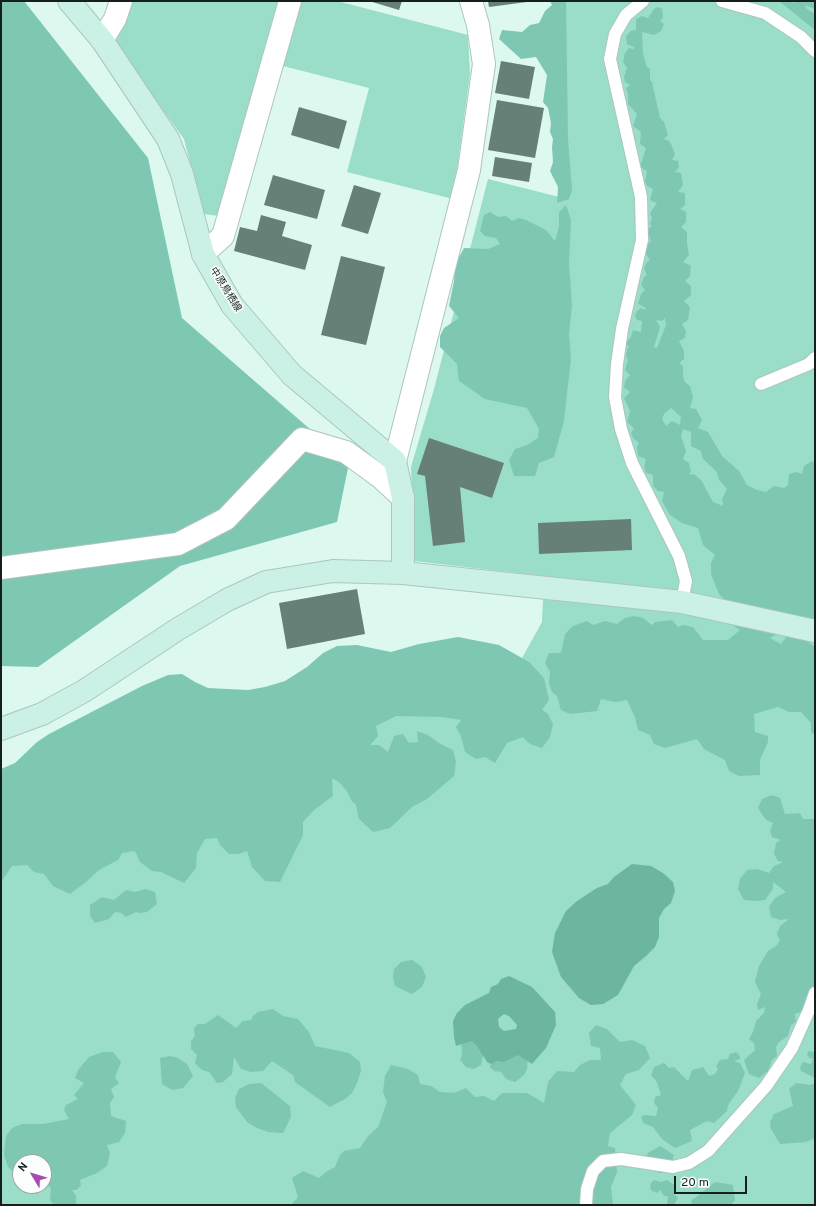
<!DOCTYPE html>
<meta charset="utf-8">
<style>
body{margin:0}
#map{position:relative;width:816px;height:1206px;overflow:hidden;background:#dcf8ef;font-family:Overpass,sans-serif}
canvas{display:block}
.frame{position:absolute;inset:0;border:2px solid #151f1c;pointer-events:none}
.north{position:absolute;left:12px;top:1154px;width:40px;height:40px;box-sizing:border-box;background:#fafffd;border:1px solid #9ea5a3;border-radius:50%;rotate:308deg;font-size:11px;font-weight:700;line-height:16px;text-align:center;color:#151f1c}
.north::after{content:'';display:block;margin:auto;width:14px;height:18px;background:#a94ab3;clip-path:polygon(50% 0,100% 100%,50% 72%,0 100%)}
.scale{position:absolute;left:674px;top:1176px;width:73px;height:18px;box-sizing:border-box;border:2px solid #151f1c;border-top:0;padding-left:5px;font-size:12px;line-height:14px;white-space:nowrap;color:#151f1c;-webkit-text-stroke:3px #fafffd;paint-order:stroke}
</style>
<div id="map">
<canvas width="816" height="1206"></canvas>
<div class="frame"></div>
<div class="north">N</div>
<div class="scale">20 m</div>
</div>
<script>
const ctx = document.querySelector('canvas').getContext('2d');
ctx.lineJoin = 'round';
function fillPath(path, color) { ctx.fillStyle = color; ctx.fill(path, 'evenodd'); }
const shape = rows => new Path2D(rows.map(r => 'M' + r).join(''));
function strokePath(path, color, width, dash) { ctx.strokeStyle = color; ctx.lineWidth = width; ctx.lineCap = dash ? 'butt' : 'round'; ctx.setLineDash(dash || []); ctx.stroke(path); }
function label(font, color, halo, rows, align = 'center') {
  ctx.font = font + ' Overpass,"Noto Sans JP",sans-serif'; ctx.lineWidth = 3; ctx.setLineDash([]); ctx.textBaseline = 'middle'; ctx.strokeStyle = halo; ctx.fillStyle = color; for (const [text, x, y, turn = 0] of rows) {
    ctx.save(); ctx.translate(x, y); ctx.rotate((+turn || 0) * Math.PI / 180); ctx.textAlign = isNaN(turn) ? turn : align; if (halo) ctx.strokeText(text, 0, 0); ctx.fillText(text, 0, 0); ctx.restore();
  }
}
fillPath(shape([
 [131,1,281,1,220,216,203,214,184,139,115,44],
 [300,1,337,1,468,35,470,74,453,199,347,172,369,88,283,66],
 [560,1,815,1,815,1205,1,1205,1,822,511,678,542,622,544,576,414,561,411,467,434,389,488,179,563,198],
 [20,1162,44,1162,44,1186,20,1186]
]), '#9addc9');
fillPath(shape([
 [1,1,24,1,148,158,182,318,349,463,337,522,180,566,38,667,1,666],
 [550,1,566,1,568,139,572,190,569,199,557,203,558,187,550,171,553,162,552,147,553,139,550,132,551,123,548,108,543,102,547,75,536,57,521,59,499,39,502,30,522,32,530,25,539,23,545,11,552,5],
 [779,1,791,1,793,3,798,1,815,1,815,9,805,5,807,9,815,14,815,30],
 [658,7,662,9,663,17,660,21,664,24,661,31,654,35,642,32,643,54,647,67,650,69,650,80,652,82,660,118,664,122,668,135,664,139,669,141,671,144,675,154,672,160,678,161,679,167,675,172,681,173,683,185,678,192,685,193,685,205,680,209,686,212,686,222,681,227,687,232,687,243,689,255,683,262,691,266,690,276,685,281,691,286,691,295,684,301,690,307,688,320,682,324,686,331,685,338,679,341,684,351,684,359,679,363,683,366,683,377,685,382,690,386,693,397,690,408,696,409,702,420,698,428,708,432,722,456,739,471,747,485,757,490,766,492,774,486,784,488,788,485,789,474,796,472,802,474,804,466,812,461,815,463,815,636,785,630,770,638,781,644,790,632,804,639,815,647,815,735,811,732,811,723,801,712,789,712,778,707,754,714,755,732,768,736,768,742,760,760,760,775,739,776,729,771,725,760,704,749,697,739,665,748,654,744,650,735,638,730,635,717,627,700,615,702,601,699,597,711,570,714,561,710,557,696,552,692,549,683,550,672,545,663,549,653,561,653,565,634,573,626,587,621,593,625,605,621,617,624,625,618,634,616,643,618,652,625,655,622,672,620,678,627,683,625,693,627,703,640,728,640,740,630,734,626,734,619,726,601,719,594,711,574,711,563,715,555,703,545,698,528,682,523,670,515,662,501,664,492,658,491,653,486,653,475,646,473,644,467,646,459,638,456,637,447,639,443,633,438,631,433,634,428,627,422,630,411,624,398,630,392,624,388,625,381,630,375,625,370,628,360,626,356,627,350,629,347,626,343,631,337,633,330,641,332,642,321,637,320,635,316,637,311,641,308,645,310,646,308,638,304,641,294,645,290,641,285,644,277,647,275,644,269,646,263,650,260,646,254,647,245,651,241,648,233,649,228,652,226,650,224,652,218,650,213,657,203,650,200,653,189,647,186,645,181,647,171,640,167,646,148,640,144,641,132,633,126,637,114,628,104,628,94,626,88,630,85,625,82,624,77,627,68,623,62,625,53,629,48,634,49,634,47,627,44,626,36,631,31,636,30,636,19,642,16,648,18,654,9],
 [665,318,666,325,657,348,654,347,660,327,656,320,662,321],
 [671,408,681,417,680,425,672,421,666,426,662,419,664,414],
 [683,429,691,432,691,446,701,451,703,459,717,472,719,480,727,489,722,499,723,506,713,502,701,480,694,474,689,475,691,471,689,463,683,459,686,451,681,436],
 [566,205,571,220,569,263,572,305,569,334,571,358,564,421,554,457,539,463,535,476,514,476,509,460,515,449,527,445,538,438,539,429,527,408,485,399,459,381,457,364,440,347,440,336,444,328,459,318,449,306,454,281,455,265,464,248,488,249,500,244,496,238,485,236,480,231,484,215,490,212,498,217,506,216,512,221,519,218,526,220,546,230,555,241,559,227,559,212],
 [458,637,499,645,529,662,544,678,549,700,542,710,548,714,553,724,550,737,542,748,530,744,523,737,507,743,495,763,485,757,476,759,465,752,461,736,456,727,461,720,443,717,396,716,376,726,378,736,370,745,379,745,388,752,394,736,403,734,409,743,418,742,417,731,428,735,439,743,453,750,456,762,454,776,427,799,412,807,390,828,373,832,359,819,356,805,351,800,347,791,339,782,332,778,333,796,314,810,303,822,303,835,280,882,265,881,252,867,247,851,238,854,229,854,220,845,217,838,205,839,197,853,196,868,184,883,161,872,152,871,140,862,135,851,122,853,118,860,99,870,86,882,70,894,53,886,44,874,34,872,27,865,12,866,1,882,1,769,15,763,37,742,49,734,142,686,168,675,182,674,195,682,208,688,248,690,265,687,285,681,307,667,323,653,337,646,357,645,391,652,419,644],
 [772,795,780,798,785,814,800,813,803,819,815,819,815,998,805,998,807,1005,801,1012,795,1014,796,1022,791,1025,788,1036,779,1042,776,1047,777,1056,772,1060,768,1071,759,1078,749,1074,744,1060,755,1050,754,1043,749,1039,753,1032,756,1021,764,1013,765,1007,758,1010,757,1004,761,994,755,982,759,966,768,951,777,945,780,940,777,934,780,926,789,919,780,920,771,917,769,907,775,898,786,892,773,882,773,889,765,900,755,901,744,900,738,889,740,879,747,870,757,869,769,873,774,866,783,862,778,861,774,854,776,843,781,840,772,837,770,831,773,823,766,820,758,808,762,799],
 [145,889,155,892,157,904,147,912,140,913,136,912,126,917,121,913,115,912,109,919,95,923,90,916,90,905,102,897,114,900,126,890,135,892],
 [412,960,422,967,426,977,422,987,412,994,395,986,393,977,394,969,401,962],
 [273,1009,283,1016,298,1019,309,1032,315,1046,349,1053,360,1062,361,1071,357,1083,352,1093,345,1099,330,1107,295,1082,293,1075,272,1061,263,1071,251,1072,241,1069,234,1057,232,1074,223,1082,217,1083,209,1072,202,1070,195,1063,197,1055,191,1049,191,1041,195,1036,194,1028,198,1024,205,1024,218,1015,236,1028,243,1021,251,1020,253,1016,258,1012],
 [596,1025,607,1029,620,1042,632,1040,645,1046,650,1058,639,1070,626,1074,620,1085,636,1105,632,1115,610,1133,608,1146,615,1148,617,1172,611,1187,613,1205,291,1205,298,1197,292,1178,303,1171,319,1178,326,1172,335,1167,340,1155,344,1151,360,1148,368,1136,378,1127,387,1102,383,1092,385,1076,391,1065,408,1069,418,1075,420,1084,431,1086,440,1092,454,1093,466,1088,475,1097,484,1096,494,1101,502,1093,527,1093,544,1103,548,1082,557,1071,574,1072,580,1065,590,1060,601,1060,600,1048,591,1046,589,1033],
 [469,1038,484,1051,481,1065,474,1069,466,1067,460,1060,462,1055,461,1040],
 [517,1048,528,1055,527,1069,524,1075,515,1082,506,1079,501,1072,494,1071,490,1067,492,1057],
 [809,1051,815,1052,815,1078,801,1071,800,1067,803,1062,811,1064,813,1059,809,1058,807,1054],
 [103,1052,113,1052,121,1062,115,1077,119,1083,111,1089,114,1097,110,1103,111,1116,126,1121,125,1133,119,1142,107,1145,110,1153,107,1166,97,1173,80,1180,81,1186,76,1190,72,1190,76,1196,76,1205,54,1205,50,1200,51,1188,45,1183,48,1173,44,1175,44,1162,20,1162,20,1176,16,1174,8,1167,4,1155,6,1136,12,1128,22,1124,43,1124,69,1119,64,1110,66,1105,78,1099,74,1095,84,1083,75,1078,78,1070,89,1057],
 [736,1052,740,1056,740,1059,734,1061,740,1063,745,1073,738,1091,728,1105,727,1111,714,1123,707,1121,690,1130,692,1141,675,1148,662,1139,653,1127,643,1123,641,1116,646,1115,656,1116,658,1108,654,1103,655,1097,661,1095,657,1082,651,1075,654,1067,664,1063,669,1068,674,1067,688,1081,692,1070,703,1067,709,1076,715,1074,718,1069,716,1066,720,1060,728,1059,730,1054],
 [170,1056,178,1058,187,1064,193,1076,183,1088,172,1090,162,1084,160,1058],
 [261,1083,290,1106,291,1117,283,1133,268,1132,257,1128,247,1122,236,1107,235,1098,239,1089,249,1084],
 [796,1083,810,1085,815,1083,815,1138,806,1142,780,1144,771,1129,770,1122,774,1114,793,1106,789,1089],
 [660,1146,674,1155,669,1172,659,1173,650,1168,646,1158,648,1153],
 [654,1180,661,1182,667,1180,674,1185,674,1194,678,1198,674,1205,667,1205,668,1196,664,1196,660,1190,657,1193,652,1191,650,1188,651,1183],
 [715,1182,733,1185,735,1200,731,1205,692,1205,691,1201]
]), '#7ec8b3');
fillPath(shape([
 [632,864,651,866,663,873,673,882,675,891,671,903,664,909,659,918,659,937,655,947,646,956,634,966,618,995,603,1004,591,1005,579,998,561,977,552,952,555,933,566,911,577,901,597,888,608,884,614,877],
 [509,976,532,987,555,1012,556,1025,546,1048,532,1064,518,1055,504,1062,497,1061,491,1064,487,1062,477,1046,472,1041,456,1046,454,1037,453,1021,457,1013,465,1005,489,993,491,987,498,984,501,979],
 [504,1014,509,1016,517,1025,516,1029,504,1031,499,1027,498,1019]
]), '#6cb6a1');
fillPath(shape([
 [369,1,402,1,399,10],
 [488,1,527,1,527,2,489,7],
 [501,61,535,67,529,99,495,93],
 [497,100,544,108,535,158,488,150],
 [299,107,347,121,339,149,291,135],
 [495,157,532,163,529,182,492,176],
 [273,175,325,190,317,219,264,205],
 [354,185,381,193,368,234,341,226],
 [261,215,286,222,282,236,312,245,305,270,234,251,240,227,257,231],
 [341,256,385,267,366,345,321,335],
 [429,438,504,463,492,498,460,487,465,542,433,546,425,476,417,474],
 [631,519,632,550,539,554,538,523],
 [357,589,365,634,287,649,279,603]
]), '#667f77');
const lane = shape([
 [643,1,626,15,615,34,610,59,641,197,642,240,622,329,617,364,615,397,621,429,632,463,679,556,686,581,682,602],
 [722,1,765,13,801,37,815,51],
 [761,384,809,364,815,358],
 [586,1205,587,1189,593,1171,603,1161,621,1159,673,1167,689,1163,708,1151,766,1086,792,1048,809,1010,815,993]
]);
const street = shape([
 [102,40,115,19,121,1],
 [203,254,223,236,290,1],
 [395,461,469,170,484,64,478,25,471,1],
 [1,568,178,544,226,519,302,439,346,452,379,476,403,498]
]);
const secondary = shape([
 [69,1,102,40,168,139,182,174,203,254,232,305,292,375,395,461,403,498,403,573],
 [1,729,42,714,84,691,178,629,227,600,266,582,333,571,403,573,682,602,815,631]
]);
strokePath(lane, '#abc6bd', 14);
strokePath(street, '#abc6bd', 24);
strokePath(secondary, '#abc6bd', 24);
strokePath(lane, '#fff', 12);
strokePath(street, '#fff', 22);
strokePath(secondary, '#cbf1e7', 22);
label('10px', '#151f1c', '#fafffd', [
 ["中原鳥栖線",225,290,58]
]);
</script>
